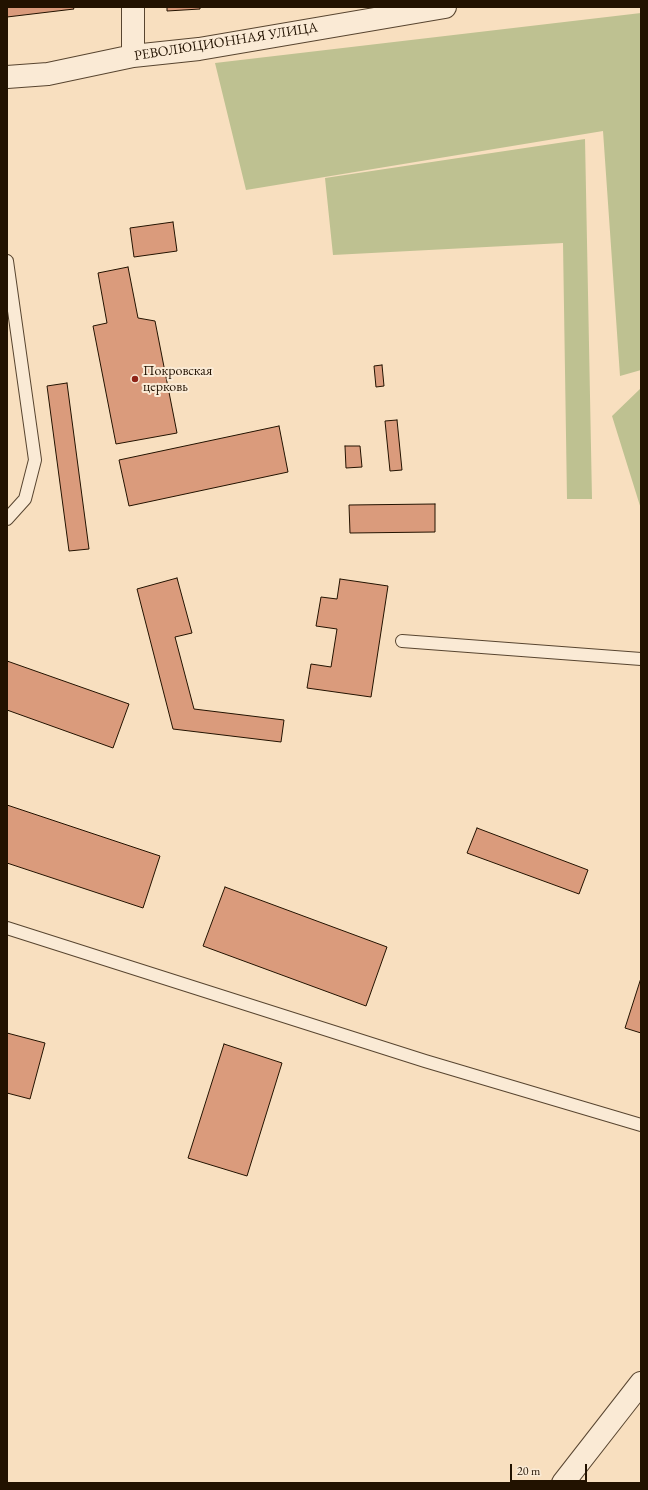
<!DOCTYPE html>
<meta charset="utf-8">
<style>
body{margin:0}
#map{position:relative;width:648px;height:1490px;overflow:hidden;background:#f8dfbf;font-family:"EB Garamond",serif}
canvas{display:block}
.frame{position:absolute;inset:0;border:8px solid #221200;pointer-events:none}
.scale{position:absolute;left:510px;top:1464px;width:77px;height:18px;box-sizing:border-box;border:2px solid #221200;border-top:0;padding-left:5px;font-size:12px;line-height:14px;white-space:nowrap;color:#221200;-webkit-text-stroke:3px #faead5;paint-order:stroke}
</style>
<div id="map">
<canvas width="648" height="1490"></canvas>
<div class="frame"></div>
<div class="scale">20 m</div>
</div>
<script>
const ctx = document.querySelector('canvas').getContext('2d');
ctx.lineJoin = 'round';
function fillPath(path, color) { ctx.fillStyle = color; ctx.fill(path, 'evenodd'); }
const shape = rows => new Path2D(rows.map(r => 'M' + r).join(''));
function strokePath(path, color, width, dash) { ctx.strokeStyle = color; ctx.lineWidth = width; ctx.lineCap = dash ? 'butt' : 'round'; ctx.setLineDash(dash || []); ctx.stroke(path); }
function label(font, color, halo, rows, align = 'center') {
  ctx.font = font + ' "EB Garamond",serif'; ctx.lineWidth = 4; ctx.setLineDash([]); ctx.textBaseline = 'middle'; ctx.strokeStyle = halo; ctx.fillStyle = color; for (const [text, x, y, turn = 0] of rows) {
    ctx.save(); ctx.translate(x, y); ctx.rotate((+turn || 0) * Math.PI / 180); ctx.textAlign = isNaN(turn) ? turn : align; if (halo) ctx.strokeText(text, 0, 0); ctx.fillText(text, 0, 0); ctx.restore();
  }
}
fillPath(shape([
 [641,13,641,370,620,376,603,131,246,190,215,63],
 [585,139,592,499,567,499,563,243,333,255,325,178],
 [641,388,641,509,612,416]
]), '#bec191');
const building = shape([
 [7,7,73,7,74,9,7,17,7,7],
 [167,7,200,7,200,9,167,11,167,7],
 [173,222,177,251,134,257,130,228,173,222],
 [128,267,138,318,155,321,177,433,116,444,93,326,107,323,98,273,128,267],
 [382,365,384,386,376,387,374,366,382,365],
 [67,383,89,549,69,551,47,386,67,383],
 [397,420,402,470,390,471,385,421,397,420],
 [279,426,288,472,129,506,119,460,279,426],
 [345,446,360,446,362,467,346,468,345,446],
 [435,504,435,532,350,533,349,505,435,504],
 [177,578,192,633,175,637,194,709,284,720,281,742,173,729,137,589,177,578],
 [340,579,388,586,371,697,307,688,311,664,331,667,337,629,316,626,321,597,337,599,340,579],
 [7,661,129,704,113,748,7,710,7,661],
 [7,805,160,856,143,908,7,863,7,805],
 [477,828,588,870,579,894,467,853,477,828],
 [225,887,387,947,366,1006,203,946,225,887],
 [641,978,641,1033,625,1028,641,978],
 [7,1033,45,1043,30,1099,7,1093,7,1033],
 [224,1044,282,1063,247,1176,188,1158,224,1044]
]);
fillPath(building, '#da9b7c');
strokePath(building, '#221200', 1);
const lane = shape([
 [7,261,35,460,25,499,7,519],
 [402,641,641,659],
 [7,928,425,1061,641,1125]
]);
const street = shape([
 [133,7,133,56],
 [7,77,48,74,133,56,199,49,445,7],
 [563,1483,641,1383]
]);
strokePath(lane, '#584530', 14);
strokePath(street, '#584530', 24);
strokePath(lane, '#faead5', 12);
strokePath(street, '#faead5', 22);
for (const [x, y, r, color] of [
 [135,379,4,"#8f2418"]
]) { const dot = new Path2D(); dot.arc(x, y, r, 0, 2 * Math.PI); ctx.fillStyle = color; ctx.fill(dot); strokePath(dot, '#faead5', 1.5); }
label('14px', '#221200', '#faead5', [
 ["РЕВОЛЮЦИОННАЯ УЛИЦА",226,42,-9]
]);
label('14px', '#221200', '#faead5', [
 ["Покровская",143,371],
 ["церковь",143,387]
], 'left');
</script>
